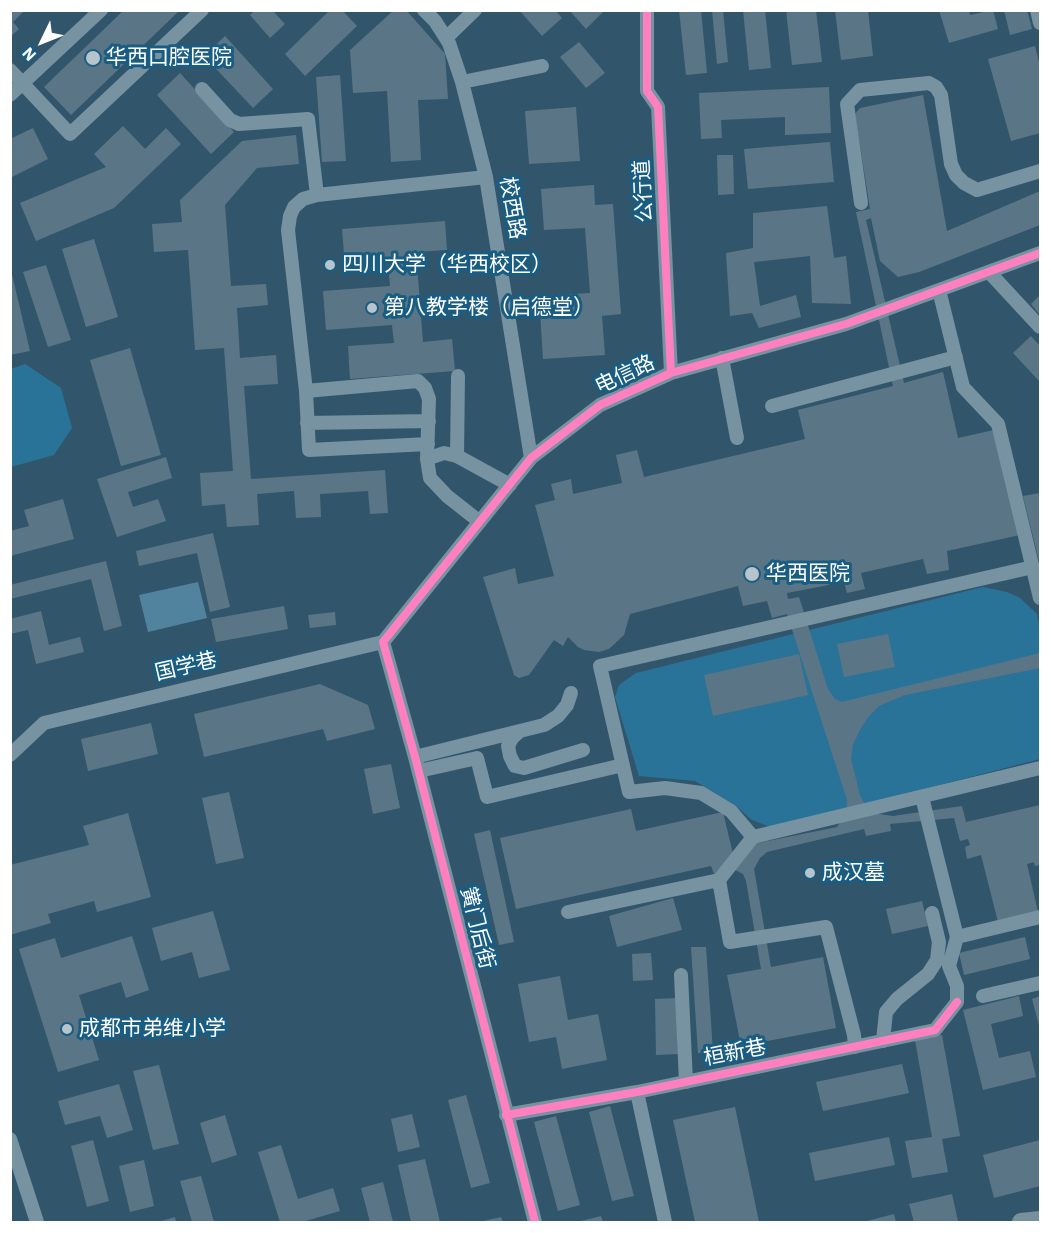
<!DOCTYPE html>
<meta charset="utf-8">
<style>
body{margin:0}
#map{position:relative;width:1051px;height:1233px;overflow:hidden;background:#31566b;font-family:"IBM Plex Sans",sans-serif}
canvas{display:block}
.frame{position:absolute;inset:0;border:12px solid #fff;pointer-events:none}
.north{position:absolute;left:12px;top:12px;width:60px;height:60px;-webkit-text-stroke:4px #195d83;paint-order:stroke;rotate:227deg;font-size:16px;font-weight:700;line-height:24px;text-align:center;color:#fff}
.north::after{content:'';display:block;margin:auto;width:21px;height:27px;background:#fff;clip-path:polygon(50% 0,100% 100%,50% 72%,0 100%)}
</style>
<div id="map">
<canvas width="1051" height="1233"></canvas>
<div class="frame"></div>
<div class="north">N</div>
</div>
<script>
const ctx = document.querySelector('canvas').getContext('2d');
ctx.lineJoin = 'round';
function fillPath(path, color) { ctx.fillStyle = color; ctx.fill(path, 'evenodd'); }
const shape = rows => new Path2D(rows.map(r => 'M' + r).join(''));
function strokePath(path, color, width, dash) { ctx.strokeStyle = color; ctx.lineWidth = width; ctx.lineCap = dash ? 'butt' : 'round'; ctx.setLineDash(dash || []); ctx.stroke(path); }
function label(font, color, halo, rows, align = 'center') {
  ctx.font = font + ' "IBM Plex Sans","Noto Sans SC",sans-serif'; ctx.lineWidth = 6; ctx.setLineDash([]); ctx.textBaseline = 'middle'; ctx.strokeStyle = halo; ctx.fillStyle = color; for (const [text, x, y, turn = 0] of rows) {
    ctx.save(); ctx.translate(x, y); ctx.rotate((+turn || 0) * Math.PI / 180); ctx.textAlign = isNaN(turn) ? turn : align; if (halo) ctx.strokeText(text, 0, 0); ctx.fillText(text, 0, 0); ctx.restore();
  }
}
fillPath(shape([
 [25,364,61,388,72,428,54,455,11,467,11,369],
 [983,587,1007,592,1020,598,1037,614,1040,630,1040,759,773,828,752,820,736,806,695,781,639,776,615,697,619,685,636,673]
]), '#297399');
fillPath(shape([
 [198,582,207,618,148,632,139,595]
]), '#52839e');
fillPath(shape([
 [10,10,25,10,13,22,19,29,10,37],
 [124,10,180,10,71,115,44,87],
 [255,10,272,10,285,24,270,38,250,15],
 [330,10,342,10,357,26,305,76,285,54],
 [394,10,406,10,445,54,448,99,418,100,421,160,391,162,387,91,353,93,350,50],
 [519,10,555,10,562,18,542,36],
 [569,10,602,10,603,12,586,29],
 [679,10,701,10,707,73,686,75],
 [712,10,723,10,728,62,717,64],
 [743,10,765,10,771,68,749,70],
 [786,10,816,10,822,62,792,65],
 [835,10,868,10,873,56,841,60],
 [939,10,969,10,970,15,993,10,998,29,949,43],
 [1004,10,1027,10,1032,29,1010,35],
 [225,36,273,89,253,108,204,56],
 [579,42,605,73,586,88,560,57],
 [1035,46,1040,66,1040,133,1011,141,988,59],
 [180,73,234,132,211,154,157,95],
 [340,75,346,161,322,162,316,77],
 [829,87,831,133,785,135,785,117,721,120,722,138,701,139,699,93],
 [923,95,947,231,1040,191,1040,225,919,272,898,277,880,261,871,218,866,220,904,383,943,372,958,438,994,430,1020,535,947,551,949,570,927,574,923,559,861,573,865,589,847,593,844,582,787,593,788,599,799,597,828,689,835,699,842,702,1040,653,1040,668,905,695,879,706,869,716,861,728,853,744,851,759,860,795,864,803,871,811,879,814,893,816,962,806,966,822,1040,805,1040,865,1035,866,1034,862,1027,864,1038,912,998,922,981,855,967,859,965,847,970,845,968,839,960,841,954,818,890,824,891,831,866,836,864,829,767,852,760,858,754,869,771,967,823,957,836,1028,741,1046,727,975,761,969,746,881,743,874,735,870,714,874,711,866,516,909,500,838,631,809,636,831,723,812,733,854,738,847,837,827,846,813,847,800,787,614,772,618,767,601,743,606,738,586,630,614,624,635,609,649,599,652,584,650,578,647,568,637,563,646,554,640,529,675,519,678,514,675,483,577,515,568,518,584,554,576,535,505,555,500,551,484,571,479,573,494,622,483,616,455,637,450,644,477,805,439,798,410,893,386,856,212,870,209,855,114,860,108],
 [576,107,580,161,529,164,525,111],
 [123,126,145,149,166,128,181,144,114,208,36,241,20,203,106,167,94,154],
 [33,128,48,159,10,178,10,139],
 [296,135,299,164,257,168,225,205,231,286,266,284,268,305,237,308,240,358,276,355,278,384,244,386,251,479,385,470,388,513,370,514,368,491,320,494,321,517,296,518,294,491,257,494,259,525,227,527,225,504,202,506,200,473,233,471,224,348,195,350,188,250,154,252,152,224,182,222,180,200,242,141],
 [830,142,834,182,748,189,744,149],
 [717,155,733,155,734,194,718,195],
 [594,185,595,205,613,204,621,314,602,316,605,355,543,359,539,296,590,293,585,228,544,230,541,189],
 [827,206,834,258,846,256,851,304,812,303,810,256,754,262,760,306,796,295,801,317,759,328,752,313,730,316,726,253,753,248,753,213],
 [445,221,447,250,416,252,423,342,452,339,455,371,350,379,348,346,394,343,392,325,326,330,323,291,390,286,388,263,345,266,342,229],
 [94,239,118,317,86,327,62,249],
 [46,265,71,340,48,347,23,272],
 [11,270,30,351,10,355,10,271],
 [1040,295,1040,315,1031,304],
 [1031,336,1040,346,1040,382,1013,353],
 [130,348,161,455,121,466,90,360],
 [166,457,172,478,128,492,133,507,158,499,166,521,117,537,97,479],
 [1040,493,1040,565,1023,496],
 [63,499,74,539,10,556,10,531,29,526,24,510],
 [213,533,230,607,210,612,197,553,139,566,136,551],
 [106,561,122,626,104,631,91,579,10,599,10,585],
 [284,606,288,629,216,642,211,619],
 [41,611,49,645,80,637,84,652,36,664,28,630,10,634,10,619],
 [335,612,336,625,310,628,308,615],
 [888,634,895,667,844,677,837,644],
 [799,654,808,695,713,716,704,675],
 [320,684,368,705,375,729,327,741,323,729,204,757,194,714],
 [151,723,158,754,88,771,81,739],
 [391,764,400,808,373,814,364,769],
 [229,792,244,858,216,864,202,798],
 [128,813,151,897,97,912,94,901,48,914,51,923,10,935,10,865,89,845,83,826],
 [490,830,514,942,499,945,474,834],
 [673,898,682,930,617,947,609,916],
 [922,901,928,926,892,934,886,909],
 [213,911,230,970,199,978,192,952,161,961,152,928],
 [132,936,149,990,126,998,121,982,79,995,99,1060,58,1072,19,949,55,938,61,958],
 [1025,937,1030,959,964,975,959,953],
 [691,947,706,947,713,1052,698,1053],
 [651,953,653,980,633,981,632,954],
 [560,976,568,1020,598,1014,607,1060,562,1069,556,1037,529,1042,518,984],
 [1019,996,1023,1016,991,1024,999,1058,1030,1051,1036,1077,983,1090,963,1010],
 [1040,996,1040,1029,1032,999],
 [677,998,678,1054,656,1055,655,999],
 [942,1035,960,1136,942,1139,948,1172,912,1178,905,1141,932,1137,915,1040],
 [902,1064,909,1093,823,1111,816,1082],
 [159,1065,179,1144,153,1150,133,1071],
 [119,1084,133,1130,107,1138,100,1116,65,1125,58,1101],
 [466,1095,490,1183,471,1188,448,1100],
 [610,1106,634,1196,612,1201,589,1112],
 [735,1107,759,1222,695,1222,673,1120],
 [412,1114,420,1147,398,1152,391,1119],
 [225,1115,237,1155,212,1163,200,1123],
 [556,1116,580,1205,558,1211,534,1122],
 [889,1137,895,1165,815,1181,809,1153],
 [93,1140,109,1201,87,1207,71,1146],
 [1040,1140,1040,1186,994,1198,983,1155],
 [281,1145,298,1199,333,1188,340,1211,302,1222,280,1222,258,1152],
 [425,1159,440,1222,411,1222,398,1165],
 [144,1160,154,1206,130,1212,119,1166],
 [201,1176,214,1222,192,1222,180,1181],
 [383,1182,393,1222,370,1222,361,1188],
 [952,1194,958,1221,914,1222,909,1204],
 [894,1214,896,1222,863,1222],
 [601,1216,603,1222,577,1222],
 [175,1217,176,1222,158,1222],
 [501,1217,503,1222,479,1222]
]), '#5a7686');
strokePath(shape([
 [424,10,435,21,449,43,462,82,486,177,531,458],
 [647,10,647,91,658,107,671,373],
 [1037,10,1040,23],
 [446,38,475,10],
 [10,70,70,134,202,10],
 [462,82,542,66],
 [202,89,230,120,239,124,308,119,317,195],
 [10,95,101,10],
 [861,203,847,104,860,90,929,83,936,87,941,95,951,164,956,175,964,183,977,190,1040,171],
 [989,272,1040,327],
 [939,290,963,387,998,424,1040,598],
 [722,358,737,438],
 [306,391,418,381,425,388,429,399,427,459],
 [772,406,956,357],
 [307,423,429,421],
 [428,444,309,450,306,391,288,230,290,216,294,207,303,199,317,195,486,177],
 [457,456,458,376],
 [480,522,447,496,430,478,427,459,444,453,457,456,510,485],
 [383,642,531,458,600,405,671,373,846,324,1040,253],
 [383,642,415,757,535,1222],
 [519,732,512,738,508,746,510,756,515,766,524,768,583,750],
 [10,755,44,723,383,642],
 [415,757,544,725,558,716,567,705,571,693],
 [419,771,477,758,487,797,623,765],
 [922,797,957,937,1040,917],
 [753,837,731,811,701,793,665,788,629,792,600,666,1033,567],
 [719,880,730,942,826,927,854,1035,855,1047],
 [568,912,719,880,753,837,1040,768],
 [681,975,686,1082],
 [983,996,1040,983],
 [883,1041,886,1012,897,999,928,974,937,960,939,942,932,913],
 [637,1092,665,1222],
 [506,1115,637,1092,935,1030,957,1002,957,986,949,966,957,937],
 [10,1139,37,1222]
]), '#7792a1', 14);
strokePath(shape([
 [1021,1222,1040,1220]
]), '#76909e', 18);
strokePath(shape([
 [647,10,647,91,658,107,671,373],
 [506,1115,637,1092,935,1030,957,1002],
 [535,1222,415,757,383,642,531,458,600,405,671,373,846,324,1040,253]
]), '#ff80c0', 8);
for (const [x, y, r, color] of [
 [93,58,8,"#b7c4cb"],
 [330,265,6,"#b7c4cb"],
 [372,308,6,"#b7c4cb"],
 [752,574,8,"#b7c4cb"],
 [810,873,6,"#b7c4cb"],
 [67,1029,6,"#b7c4cb"]
]) { const dot = new Path2D(); dot.arc(x, y, r, 0, 2 * Math.PI); ctx.fillStyle = color; ctx.fill(dot); strokePath(dot, '#195d83', 2); }
label('21px', '#fff', '#195d83', [
 ["华西口腔医院",106,58],
 ["四川大学（华西校区）",342,265],
 ["第八教学楼（启德堂）",384,308],
 ["华西医院",766,574],
 ["成汉墓",822,873],
 ["成都市弟维小学",79,1029]
], 'left');
label('21px', '#fff', '#195d83', [
 ["公行道",644,191,-93],
 ["校西路",512,208,80],
 ["电信路",625,375,-25],
 ["国学巷",186,667,-13],
 ["黉门后街",477,928,76],
 ["桓新巷",735,1053,-11]
]);
</script>
